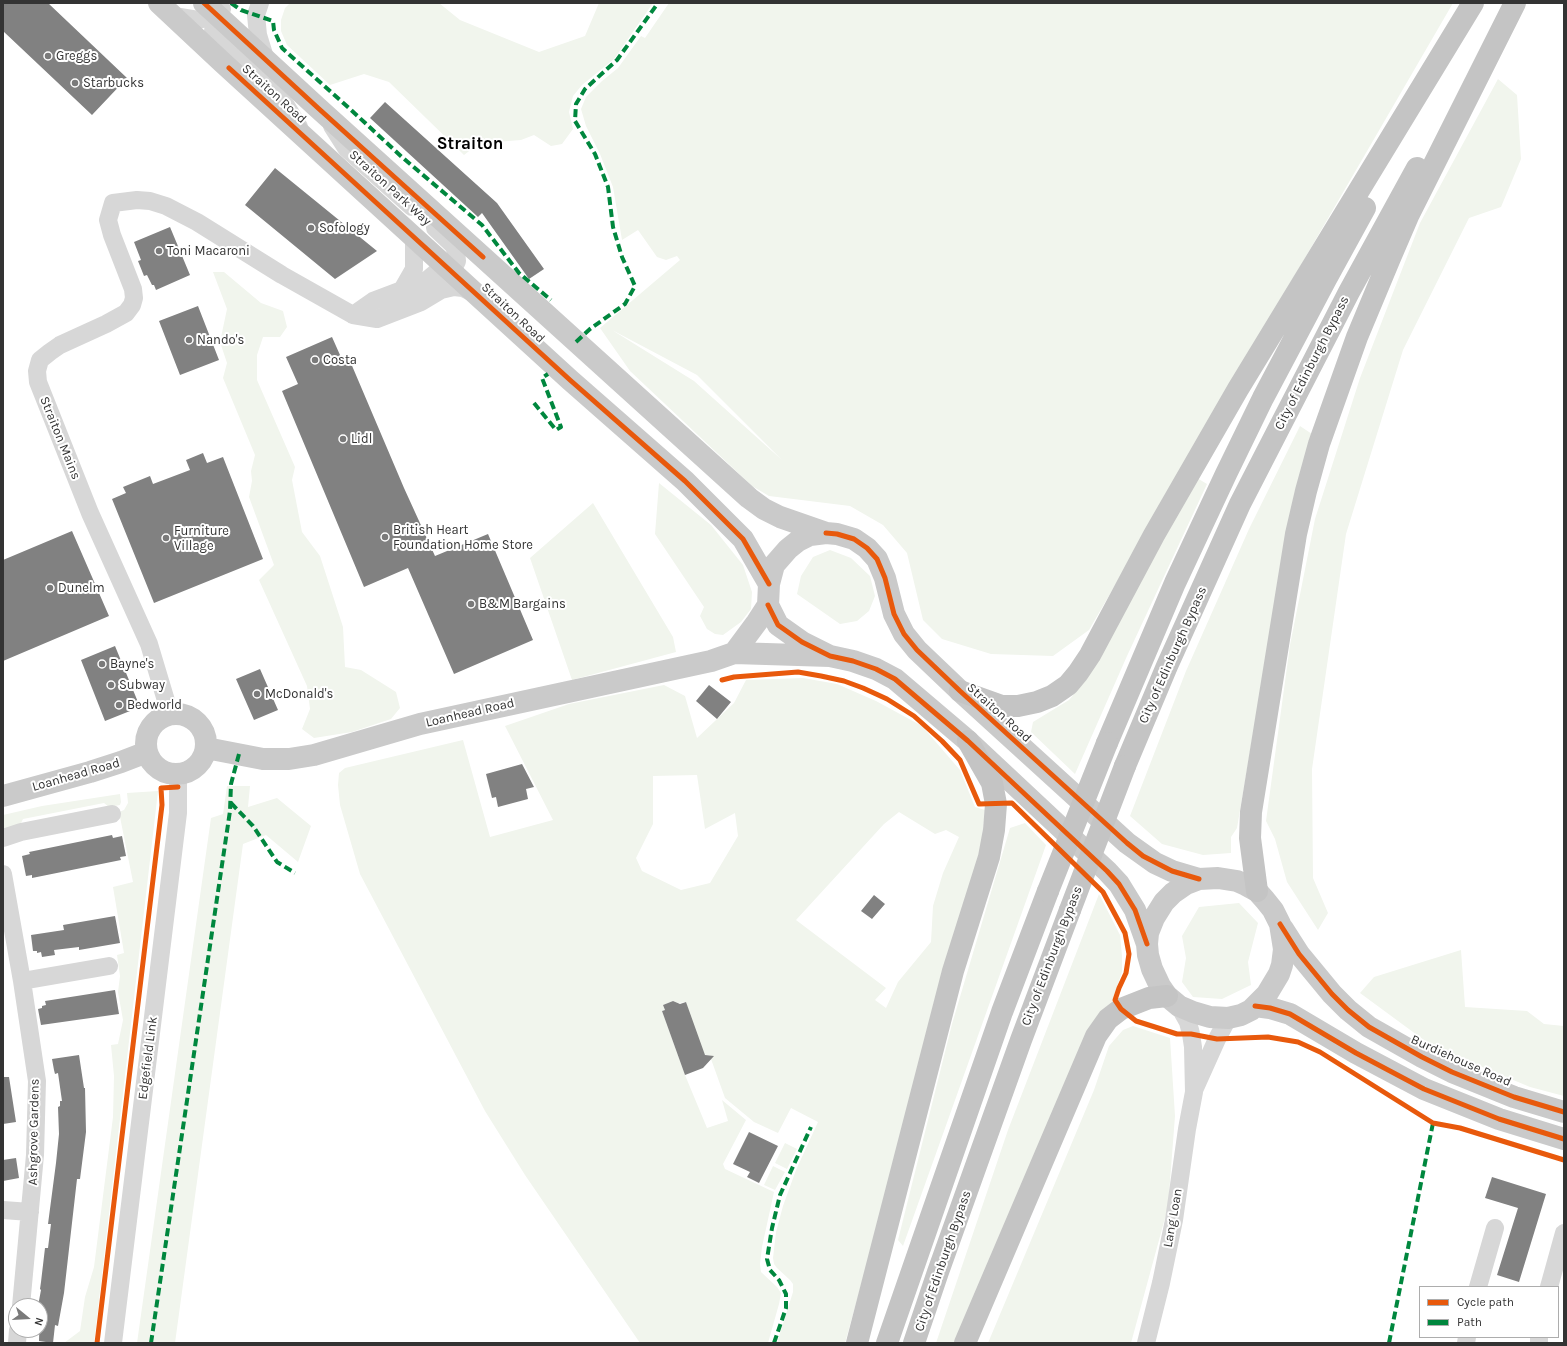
<!DOCTYPE html>
<style>
body{margin:0}
#map{position:relative;width:1567px;height:1346px;overflow:hidden;background:#fff;font-family:Karla,sans-serif}
canvas{display:block}
.frame{position:absolute;inset:0;border:4px solid #333;pointer-events:none}
.legend{position:absolute;left:1419px;top:1286px;width:140px;height:52px;box-sizing:border-box;background:#fff;border:1px solid #adadad;margin:0;padding:5px 7px;list-style:none;font-size:12px;color:#333}
.legend li{display:flex;align-items:center;gap:8px;height:20px}
.legend b{width:20px;border:1px solid #adadad}
.north{position:absolute;left:8px;top:1298px;width:40px;height:40px;box-sizing:border-box;background:#fff;border:1px solid #adadad;border-radius:50%;rotate:108deg;font-size:11px;font-weight:700;line-height:16px;text-align:center;color:#333}
.north::after{content:'';display:block;margin:auto;width:14px;height:18px;background:#7a7a7a;clip-path:polygon(50% 0,100% 100%,50% 72%,0 100%)}
</style>
<div id="map">
<canvas width="1567" height="1346"></canvas>
<div class="frame"></div>
<ul class="legend">
<li><b style="height:5px;background:#e8590c"></b>Cycle path</li>
<li><b style="height:5px;background:#00873e"></b>Path</li>
</ul>
<div class="north">N</div>
</div>
<script>
const ctx = document.querySelector('canvas').getContext('2d');
ctx.lineJoin = 'round';
function fillPath(path, color) { ctx.fillStyle = color; ctx.fill(path, 'evenodd'); }
const shape = rows => new Path2D(rows.map(r => 'M' + r).join(''));
function strokePath(path, color, width, dash) { ctx.strokeStyle = color; ctx.lineWidth = width; ctx.lineCap = dash ? 'butt' : 'round'; ctx.setLineDash(dash || []); ctx.stroke(path); }
function label(font, color, halo, rows, align = 'center') {
  ctx.font = font + ' Karla,sans-serif'; ctx.lineWidth = 4; ctx.setLineDash([]); ctx.textBaseline = 'middle'; ctx.strokeStyle = halo; ctx.fillStyle = color; for (const [text, x, y, turn = 0] of rows) {
    ctx.save(); ctx.translate(x, y); ctx.rotate((+turn || 0) * Math.PI / 180); ctx.textAlign = isNaN(turn) ? turn : align; if (halo) ctx.strokeText(text, 0, 0); ctx.fillText(text, 0, 0); ctx.restore();
  }
}
fillPath(shape([
 [290,3,439,3,460,20,539,52,585,36,599,3,653,3,614,59,582,85,573,96,569,112,573,129,562,144,551,146,534,135,521,140,496,142,486,138,464,155,389,82,364,74,330,85,287,45,281,31,281,20,285,8],
 [669,3,1453,3,1089,630,1053,656,991,654,942,639,923,620,907,553,883,525,850,506,769,496,752,486,630,371,600,328,680,260,677,256,666,260,657,257,638,230,622,240,613,187,600,154,586,126,581,109,586,97,602,81,618,68,641,36,645,38],
 [612,330,697,375,782,460,694,381],
 [1498,79,1517,95,1521,159,1501,207,1469,218,1403,350,1346,534,1312,769,1313,878,1328,913,1318,930,1287,882,1275,839,1266,821,1290,645,1315,519,1360,378,1420,223],
 [213,272,224,272,261,303,283,311,287,327,280,337,263,337,257,355,257,380,295,467,292,480,302,532,320,556,343,627,345,667,361,670,396,692,400,708,391,719,352,732,314,738,302,729,310,709,307,686,259,580,274,565,249,497,252,481,251,471,255,455,223,378,227,363,220,342,227,309],
 [1300,426,1315,436,1290,516,1237,828,1231,837,1231,853,1203,855,1162,844,1130,816,1186,671,1249,529],
 [1197,478,1207,484,1127,656,1075,774,1031,732,1033,722,1069,700,1087,679],
 [659,483,711,525,743,565,752,592,751,609,741,622,723,635,715,634,707,629,700,616,704,607,655,534],
 [593,503,673,637,676,652,572,680,530,558],
 [830,550,851,558,870,576,875,596,869,611,857,621,840,624,797,594,801,576,813,557],
 [803,678,837,684,876,701,922,726,960,770,975,807,985,810,980,856,845,1343,777,1343,793,1292,793,1284,790,1280,777,1268,774,1264,773,1258,776,1232,783,1206,796,1170,818,1122,791,1108,778,1133,754,1122,725,1098,711,1059,713,1056,701,1054,686,1002,678,1003,673,1001,663,1005,665,1010,662,1011,685,1075,707,1128,728,1121,722,1100,746,1120,723,1164,725,1169,774,1192,762,1247,760,1264,761,1272,777,1287,781,1293,779,1304,768,1343,640,1343,525,1175,485,1111,360,874,340,805,338,785,339,773,345,768,463,740,490,837,553,820,505,726,569,704,664,685,685,696,697,738,734,703,746,680],
 [697,775,705,829,735,813,738,836,710,883,681,890,642,871,636,858,653,824,653,776],
 [899,812,935,834,946,830,959,837,943,873,933,906,931,942,898,982,886,1008,875,1000,886,988,796,920,884,824],
 [227,786,250,786,248,807,277,798,311,826,298,862,266,835,243,844,175,1343,137,1343,211,818,223,814],
 [158,791,94,1343,64,1343,80,1331,85,1297,94,1267,113,1117,114,1076,111,1045,118,1044,123,1020,118,992,120,976,117,955,124,953,113,887,133,882,119,812,124,810,128,803,127,793],
 [120,794,121,802,120,805,109,807,104,803,23,819,20,825,3,830,3,815,42,806],
 [1025,823,1046,845,903,1246,898,1240,952,1024,1010,828],
 [1099,894,1120,935,1122,956,1122,972,1109,1010,958,1343,936,1343,1008,1130],
 [1239,903,1258,923,1248,962,1251,985,1222,999,1193,997,1182,982,1186,958,1182,936,1199,907],
 [1461,950,1465,1007,1527,1011,1544,1024,1564,1026,1564,1096,1530,1087,1432,1046,1360,993,1374,977],
 [1133,1026,1170,1038,1175,1116,1168,1207,1131,1343,988,1343,1094,1090,1109,1046,1123,1030],
 [785,1143,797,1149,787,1169,775,1163],
 [773,1166,785,1172,775,1190,764,1185]
]), '#f1f5ed');
fillPath(shape([
 [3,3,48,3,127,78,92,115,3,31],
 [385,102,497,203,544,269,529,279,482,213,478,217,370,118],
 [275,168,377,251,335,279,245,205],
 [170,227,190,275,156,290,154,285,152,285,147,275,144,276,138,261,141,260,134,242],
 [198,306,219,360,180,375,159,321],
 [332,337,344,364,350,361,404,488,435,556,488,534,533,640,454,674,408,568,364,587,282,391,298,384,286,357],
 [203,453,207,463,223,457,263,559,154,603,112,499,126,493,123,487,150,476,153,484,190,470,186,460],
 [72,531,109,616,3,661,3,560],
 [115,646,140,707,105,721,81,660],
 [260,669,278,710,254,720,236,679],
 [709,685,731,702,717,719,696,701],
 [522,764,534,787,526,789,528,799,498,807,496,797,492,798,486,774],
 [112,835,113,838,122,836,126,856,120,857,121,860,32,878,32,875,26,876,22,856,30,854,29,852],
 [874,895,885,904,872,919,861,911],
 [115,916,120,943,79,950,79,947,54,950,55,955,42,957,41,952,37,953,37,951,33,951,31,935,64,930,63,925],
 [115,990,119,1014,41,1025,38,1009,42,1008,42,1006,46,1005,45,1001],
 [673,1001,680,1004,686,1002,705,1055,714,1056,703,1068,685,1075,662,1011,665,1010,663,1005],
 [79,1055,84,1088,85,1088,86,1132,80,1179,77,1179,64,1293,58,1326,55,1325,53,1343,39,1341,40,1306,38,1306,41,1290,40,1289,41,1282,45,1248,48,1248,51,1224,48,1224,56,1163,59,1134,58,1107,60,1106,60,1101,62,1101,58,1073,55,1074,54,1070,52,1059],
 [3,1077,9,1077,16,1122,3,1124],
 [749,1132,778,1146,759,1183,747,1177,750,1172,733,1164],
 [16,1158,19,1178,3,1181,3,1160],
 [1492,1177,1546,1194,1519,1282,1497,1275,1518,1208,1485,1198]
]), '#818181');
strokePath(shape([
 [260,3,256,15,258,35,266,61],
 [219,4,214,22,213,32,216,40,285,104,299,127],
 [174,16,198,20,210,17,222,9],
 [332,126,346,148,412,207],
 [435,228,453,245,456,251,457,261,446,284],
 [402,290,414,269,414,236],
 [353,315,373,301,426,281,445,265,456,257],
 [170,714,149,644,90,513,38,382,37,371,40,360,50,352,60,345,106,324,126,313,132,305,134,298,133,289,112,235,108,220,113,203,137,200,150,201,166,206,197,222,282,275,353,315,377,319,421,302,441,290,454,287,463,288,475,294],
 [3,838,21,832,112,814],
 [3,874,22,981,37,1081,35,1155,21,1306],
 [22,981,109,966],
 [1195,1088,1217,1039,1228,1018],
 [3,1210,30,1212],
 [1478,1287,1495,1228],
 [1549,1287,1564,1233],
 [17,1343,18,1330],
 [113,1343,178,813,178,774],
 [1146,1343,1161,1283,1174,1220,1187,1129,1194,1092,1193,1047,1191,1034,1188,1022,1179,1006],
 [1466,1343,1467,1337],
 [1539,1343,1539,1337]
]), '#d7d7d7', 18);
strokePath(shape([
 [159,3,222,62,570,380,685,481,743,539,769,584],
 [204,3,318,108,749,498,764,509,780,517,826,533,837,534,854,539,867,548,877,559,885,578,894,614,904,634,917,650,960,691,1127,843,1155,863,1172,871,1199,879],
 [826,533,810,535,798,541,788,549,774,565,769,584,768,605,778,625,802,642,830,656,853,661,876,669,895,679,968,741,1107,871,1119,884,1135,910,1147,944],
 [734,653,757,622,768,605],
 '146 744a30 30 0 1 1 60 0a30 30 0 1 1-60 0Z',
 [206,748,263,759,289,759,314,755,420,724,711,661,734,653,830,656],
 [3,796,90,772,121,762,147,752],
 [1218,878,1237,881,1246,885,1257,891,1265,900,1273,910,1280,924,1284,949,1282,965,1279,974,1267,994,1251,1010,1241,1015,1228,1018,1210,1017,1193,1012,1179,1006,1167,996,1160,986,1152,969,1148,955,1147,944,1148,933,1154,918,1164,902,1173,893,1186,884,1199,879,1218,878],
 [1283,929,1299,954,1332,994,1348,1010,1369,1027,1422,1057,1452,1072,1514,1097,1564,1112],
 [1255,1006,1270,1008,1290,1014,1356,1053,1424,1089,1499,1119,1564,1139]
]), '#cacaca', 22);
strokePath(shape([
 [960,691,1002,706,1018,706,1037,702,1052,696,1068,685,1078,673,1090,655,1154,535,1238,389,1473,3],
 [1107,743,1175,583,1226,474,1263,398,1326,279,1365,208],
 [1125,766,1167,666,1240,504,1349,292,1417,168],
 [1257,891,1250,838,1251,812,1296,534,1306,491,1319,444,1357,337,1390,258,1409,214,1515,3],
 [857,1343,953,971,989,857,994,830,996,804,992,783,968,741],
 [887,1343,1002,1012,1048,891],
 [914,1343,938,1272,1021,1040,1070,910],
 [965,1343,1096,1036,1108,1019,1121,1009,1149,998,1167,996]
]), '#c4c4c4', 22);
strokePath(shape([
 [1048,891,1107,743],
 [1070,910,1125,766]
]), '#c4c4c4', 22);
strokePath(shape([
 [231,3,241,10,273,21,274,30,282,48,350,109,403,158,482,225,519,273,551,300],
 [576,342,590,329,625,304,635,286,622,257,613,227,608,187,595,154,575,121,576,104,585,89,617,60,658,3],
 [534,403,556,430,561,427,542,378,548,374],
 [231,803,253,826,277,862,295,873],
 [151,1343,230,811,231,784,239,754],
 [774,1343,786,1308,786,1294,779,1280,770,1270,767,1259,772,1228,780,1195,811,1127],
 [1389,1343,1433,1123]
]), '#00873e', 4, [8, 4]);
strokePath(shape([
 [204,3,318,108,483,257],
 [229,68,570,380,685,481,743,539,769,584],
 [826,533,837,534,854,539,867,548,877,559,885,578,894,614,904,634,917,650,960,691,1127,843,1143,856,1172,871,1199,879],
 [768,605,778,625,802,642,830,656,853,661,876,669,895,679,968,741,1107,871,1119,884,1135,910,1147,944],
 [722,680,734,677,798,672,821,676,844,681,863,688,887,699,914,716,942,741,960,760,979,804,1012,803,1103,892,1125,933,1129,954,1126,973,1119,988,1115,1000,1121,1009,1136,1021,1177,1034,1191,1034,1217,1039,1268,1037,1298,1042,1320,1052,1433,1123,1460,1128,1564,1160],
 [1280,924,1299,954,1332,994,1348,1010,1369,1027,1422,1057,1452,1072,1514,1097,1564,1112],
 [1255,1006,1270,1008,1290,1014,1356,1053,1424,1089,1499,1119,1564,1139],
 [97,1343,162,805,161,788,178,787]
]), '#e8590c', 5);
for (const [x, y, r, color] of [
 [48,56,4,"#7a7a7a"],
 [75,83,4,"#7a7a7a"],
 [311,228,4,"#7a7a7a"],
 [159,251,4,"#7a7a7a"],
 [189,340,4,"#7a7a7a"],
 [315,360,4,"#7a7a7a"],
 [343,439,4,"#7a7a7a"],
 [385,537,4,"#7a7a7a"],
 [166,538,4,"#7a7a7a"],
 [50,588,4,"#7a7a7a"],
 [471,604,4,"#7a7a7a"],
 [102,664,4,"#7a7a7a"],
 [111,685,4,"#7a7a7a"],
 [257,694,4,"#7a7a7a"],
 [119,705,4,"#7a7a7a"]
]) { const dot = new Path2D(); dot.arc(x, y, r, 0, 2 * Math.PI); ctx.fillStyle = color; ctx.fill(dot); strokePath(dot, '#fff', 1.5); }
label('13px', '#333', '#fff', [
 ["Greggs",56,56],
 ["Starbucks",83,83],
 ["Sofology",319,228],
 ["Toni Macaroni",167,251],
 ["Nando's",197,340],
 ["Costa",323,360],
 ["Lidl",351,439],
 ["British Heart",393,530],
 ["Foundation Home Store",393,545],
 ["Furniture",174,531],
 ["Village",174,546],
 ["Dunelm",58,588],
 ["B&M Bargains",479,604],
 ["Bayne's",110,664],
 ["Subway",119,685],
 ["McDonald's",265,694],
 ["Bedworld",127,705]
], 'left');
label('13px', '#333', '#fff', [
 ["Straiton Road",274,94,42],
 ["Straiton Park Way",390,188,42],
 ["Straiton Road",513,313,43],
 ["City of Edinburgh Bypass",1312,363,-63],
 ["Straiton Mains",60,438,68],
 ["City of Edinburgh Bypass",1173,655,-66],
 ["Loanhead Road",470,713,-13],
 ["Straiton Road",999,713,42],
 ["Loanhead Road",76,775,-16],
 ["City of Edinburgh Bypass",1052,956,-69],
 ["Edgefield Link",148,1058,-83],
 ["Burdiehouse Road",1461,1061,24],
 ["Ashgrove Gardens",34,1132,-89],
 ["Lang Loan",1173,1218,-80],
 ["City of Edinburgh Bypass",943,1261,-71]
]);
label('bold 17px', '#000', '#fff', [
 ["Straiton",470,144]
]);
</script>
